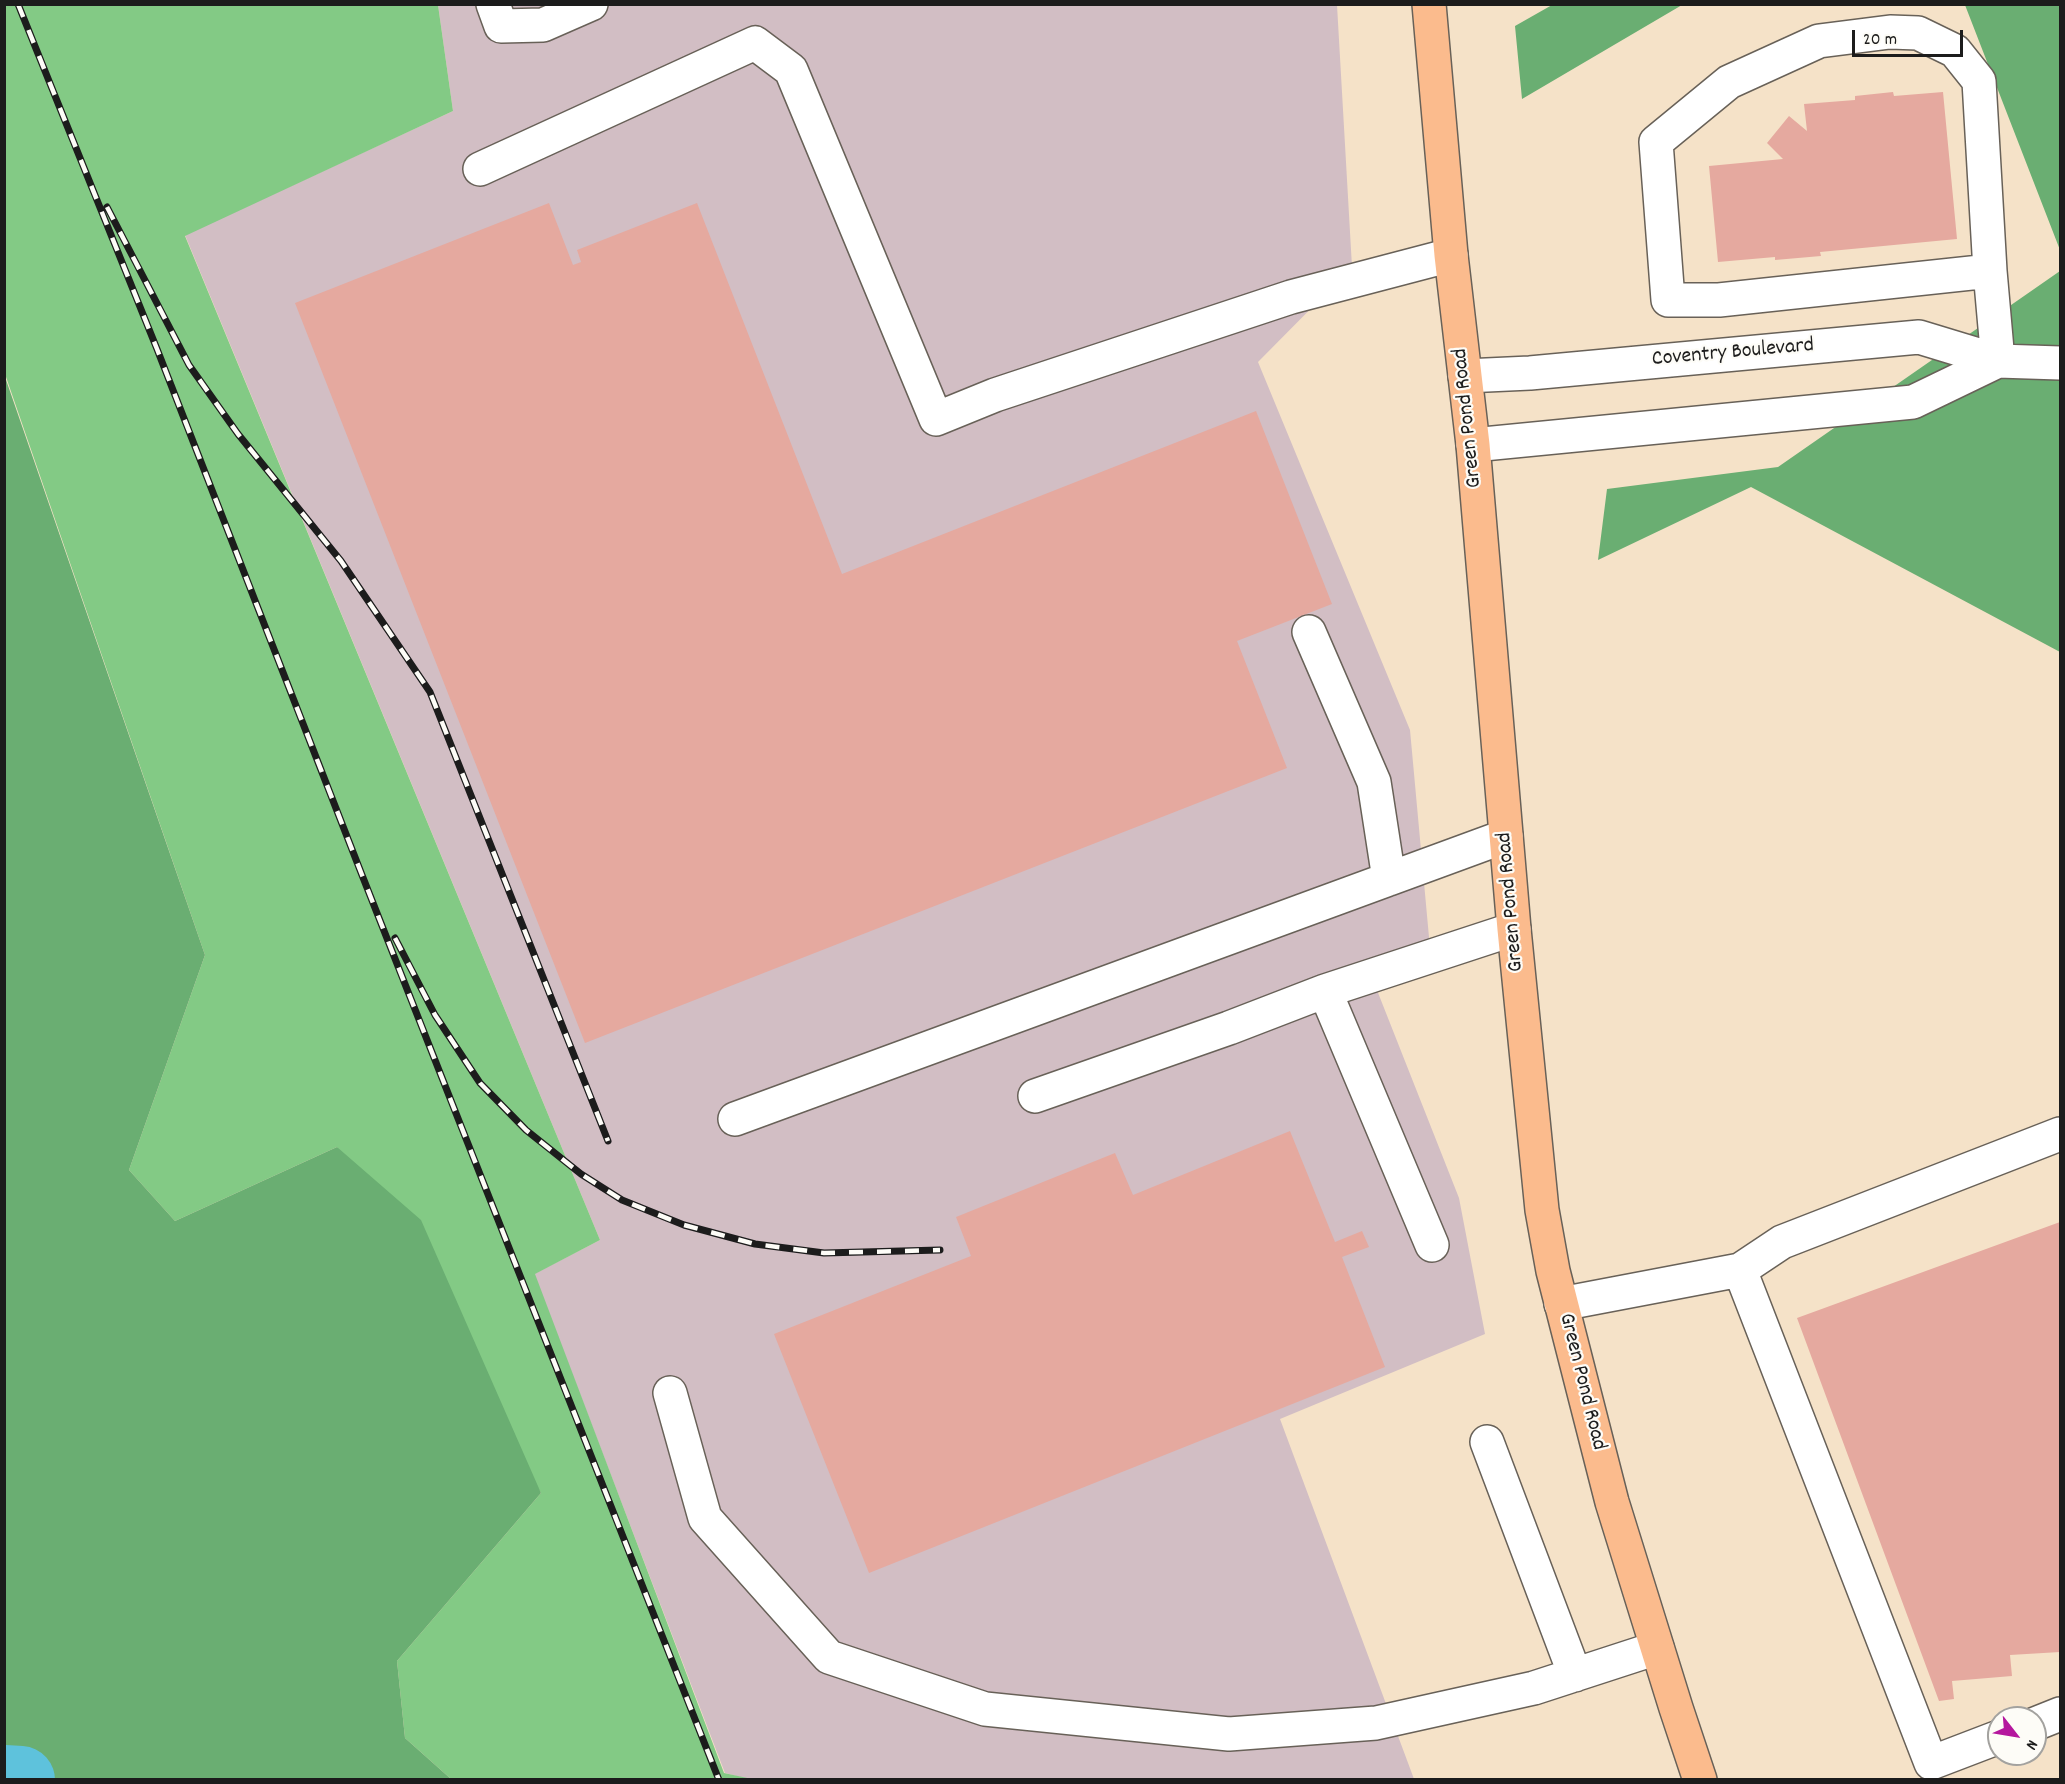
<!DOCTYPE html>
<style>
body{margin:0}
#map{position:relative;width:2065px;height:1784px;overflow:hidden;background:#f5e2c8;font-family:Dekko,sans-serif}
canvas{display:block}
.frame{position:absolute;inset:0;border:6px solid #1c1c1c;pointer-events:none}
.north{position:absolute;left:1987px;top:1706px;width:60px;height:60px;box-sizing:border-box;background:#fdfcf7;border:2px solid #a3a29f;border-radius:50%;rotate:121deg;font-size:16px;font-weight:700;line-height:24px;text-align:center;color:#1c1c1c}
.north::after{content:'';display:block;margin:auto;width:21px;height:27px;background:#b5179e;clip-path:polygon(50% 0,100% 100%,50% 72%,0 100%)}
.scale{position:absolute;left:1852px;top:30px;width:111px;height:27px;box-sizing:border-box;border:3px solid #1c1c1c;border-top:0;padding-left:8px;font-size:18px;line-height:21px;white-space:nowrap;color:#1c1c1c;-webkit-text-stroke:4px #fdfcf7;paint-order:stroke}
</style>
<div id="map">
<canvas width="2065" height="1784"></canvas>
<div class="frame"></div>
<div class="north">N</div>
<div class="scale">20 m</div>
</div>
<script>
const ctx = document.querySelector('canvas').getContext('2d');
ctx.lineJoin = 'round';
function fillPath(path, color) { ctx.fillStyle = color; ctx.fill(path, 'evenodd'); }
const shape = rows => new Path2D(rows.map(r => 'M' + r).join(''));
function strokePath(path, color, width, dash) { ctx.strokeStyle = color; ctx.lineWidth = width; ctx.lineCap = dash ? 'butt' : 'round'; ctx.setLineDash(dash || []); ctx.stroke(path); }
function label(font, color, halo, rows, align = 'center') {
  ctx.font = font + ' Dekko,sans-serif'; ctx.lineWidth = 4.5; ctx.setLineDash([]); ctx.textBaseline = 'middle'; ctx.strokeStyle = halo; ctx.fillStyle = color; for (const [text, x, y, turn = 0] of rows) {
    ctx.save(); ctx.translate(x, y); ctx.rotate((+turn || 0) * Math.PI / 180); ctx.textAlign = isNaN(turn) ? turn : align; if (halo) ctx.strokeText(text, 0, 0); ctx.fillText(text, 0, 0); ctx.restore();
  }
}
fillPath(shape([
 [438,5,1337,5,1352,267,1258,362,1410,730,1431,959,1371,975,1459,1198,1485,1334,1280,1419,1414,1779,752,1780,725,1773,534,1274,600,1240,185,235,453,111]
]), '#d2bec4');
fillPath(shape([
 [4,5,438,5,453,111,185,236,600,1240,535,1274,724,1773,752,1779,451,1779,405,1738,397,1661,541,1493,337,1147,175,1221,129,1170,205,955,5,374]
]), '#83ca85');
fillPath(shape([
 [1552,5,1552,4,1682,5,1522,99,1515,26],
 [1965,5,2060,5,2060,250],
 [2060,271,2060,652,1751,487,1598,560,1607,489,1778,467],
 [4,374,205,955,129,1170,175,1221,337,1147,421,1220,541,1493,397,1661,405,1738,451,1779,5,1779]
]), '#6aae72');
strokePath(shape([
 [4,1779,21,1780]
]), '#5ec2dc', 68);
fillPath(shape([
 [1893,92,1894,96,1943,92,1957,239,1820,252,1821,256,1775,260,1775,257,1718,262,1709,166,1783,159,1767,143,1789,116,1807,131,1804,104,1855,100,1855,96],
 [549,203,573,265,581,262,577,250,697,203,842,574,1256,411,1332,604,1237,641,1287,768,585,1043,295,303],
 [1290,1131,1335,1242,1362,1231,1369,1247,1342,1257,1385,1367,869,1573,774,1334,971,1256,956,1217,1115,1153,1133,1195],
 [2060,1222,2060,1652,2010,1655,2012,1676,1952,1681,1954,1699,1939,1701,1797,1318]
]), '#e5a99f');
const minor = shape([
 [493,4,501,26,543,25,591,4],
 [480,169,755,43,791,70,936,419,995,395,1291,297,1451,255],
 [1990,271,1719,300,1668,300,1656,142,1729,82,1819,41,1890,32,1918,33,1955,51,1979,81,1990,271,1998,361],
 [1465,376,1530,373,1919,337,1998,361,2060,363],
 [1473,445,1913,402,1998,361],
 [1309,632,1374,782,1389,879],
 [1035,1096,1229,1028,1325,991],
 [735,1119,1506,836],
 [1432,1245,1325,991,1514,929],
 [1740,1270,1931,1763,1999,1737],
 [1561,1304,1740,1270,1782,1242,2060,1134],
 [670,1393,705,1518,829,1657,985,1709,1229,1734,1376,1723,1534,1688,1657,1648],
 [1487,1442,1575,1675],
 [2035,1724,2060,1714]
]);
const major = shape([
 [1429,4,1451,255,1473,445,1514,929,1542,1210,1553,1271,1612,1502,1676,1708,1700,1780]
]);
strokePath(minor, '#686158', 36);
strokePath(major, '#686158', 36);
strokePath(minor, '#fff', 33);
strokePath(major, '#fbbb8d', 33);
const rail = shape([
 [18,4,157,349,362,875,719,1780],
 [107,207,189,365,238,434,341,561,430,692,608,1141],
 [395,938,435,1015,480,1083,526,1130,581,1174,622,1200,684,1225,755,1244,824,1253,940,1250]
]);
strokePath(rail, '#1c1c1c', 7);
strokePath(rail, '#fdfcf7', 4.5, [14]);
label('22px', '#1c1c1c', '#fdfcf7', [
 ["Coventry Boulevard",1733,354,-5],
 ["Green Pond Road",1469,418,-96],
 ["Green Pond Road",1512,902,-95],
 ["Green Pond Road",1581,1382,76]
]);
</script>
